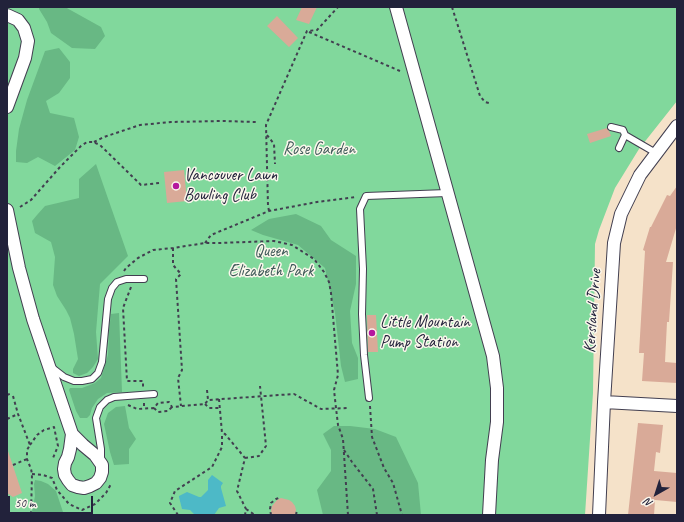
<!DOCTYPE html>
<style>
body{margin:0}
#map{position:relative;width:684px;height:522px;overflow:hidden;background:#f5e2c9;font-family:Caveat,sans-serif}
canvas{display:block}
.frame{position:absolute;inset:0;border:8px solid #22223b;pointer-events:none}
.north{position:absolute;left:636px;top:474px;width:40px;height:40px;-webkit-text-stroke:3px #fbf7ec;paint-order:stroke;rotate:219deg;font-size:11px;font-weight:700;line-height:16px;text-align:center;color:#22223b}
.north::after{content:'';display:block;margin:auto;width:14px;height:18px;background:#22223b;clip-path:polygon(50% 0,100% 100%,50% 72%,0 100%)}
.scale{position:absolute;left:8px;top:496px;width:85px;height:18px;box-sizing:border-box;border:2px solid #22223b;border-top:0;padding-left:5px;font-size:12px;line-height:14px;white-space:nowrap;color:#22223b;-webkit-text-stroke:3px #fbf7ec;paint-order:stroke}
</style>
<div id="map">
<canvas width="684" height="522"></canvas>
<div class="frame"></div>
<div class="north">N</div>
<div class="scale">50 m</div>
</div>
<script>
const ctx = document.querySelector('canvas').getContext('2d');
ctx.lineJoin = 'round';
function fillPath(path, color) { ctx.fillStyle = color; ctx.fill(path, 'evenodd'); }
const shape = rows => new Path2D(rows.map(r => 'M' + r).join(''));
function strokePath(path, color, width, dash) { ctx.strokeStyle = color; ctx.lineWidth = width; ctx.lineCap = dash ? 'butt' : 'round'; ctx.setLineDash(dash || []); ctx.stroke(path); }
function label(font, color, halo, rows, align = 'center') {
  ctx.font = font + ' Caveat,sans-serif'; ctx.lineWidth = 3; ctx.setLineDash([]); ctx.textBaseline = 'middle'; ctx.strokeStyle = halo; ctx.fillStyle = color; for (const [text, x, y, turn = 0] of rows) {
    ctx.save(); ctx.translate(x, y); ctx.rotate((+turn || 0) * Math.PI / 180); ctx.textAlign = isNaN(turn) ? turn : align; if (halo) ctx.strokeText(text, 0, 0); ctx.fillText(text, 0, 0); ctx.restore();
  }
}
fillPath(shape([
 [7,7,677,7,677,101,639,149,615,188,599,230,595,244,593,393,585,515,7,515]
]), '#81d89c');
fillPath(shape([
 [39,7,65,7,101,27,105,36,95,49,72,48,51,33,47,22,39,9],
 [59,48,70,62,70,78,59,93,46,101,50,113,74,118,79,137,75,150,55,166,38,157,27,163,16,162,16,151,19,129,27,100,45,51],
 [96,164,128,256,100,284,96,332,98,359,93,367,87,373,79,376,73,373,73,369,78,359,74,334,70,318,66,310,57,296,53,285,55,257,51,242,35,233,32,221,37,215,45,206,79,198,79,179],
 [296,214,321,226,331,240,356,256,356,284,350,311,352,343,358,358,358,379,345,382,341,366,335,313,325,268,298,245,263,235,251,230,269,219],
 [119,313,122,392,107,393,98,399,92,408,90,415,87,418,80,418,76,411,69,390,70,388,82,388,95,383,101,378,108,355,109,330,111,314],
 [125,406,129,428,136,439,129,449,129,464,114,465,110,452,104,424,108,413,116,407],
 [334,426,350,426,375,429,396,437,418,483,421,515,323,515,317,490,331,471,331,450,323,434],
 [35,480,41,481,48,484,56,491,63,512,66,515,34,515,32,512,35,496,34,484]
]), '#68b884');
fillPath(shape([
 [212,475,223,483,221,486,221,488,226,506,219,508,214,515,195,515,190,510,182,509,179,497,179,496,187,492,199,497,201,497,208,490,208,480]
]), '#4db9c7');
fillPath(shape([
 [302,7,317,7,309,24,296,20],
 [277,16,298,38,289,47,267,26],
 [607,128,609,131,611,136,590,143,587,134],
 [184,170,187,201,167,203,164,172],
 [677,186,677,225,666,262,673,262,669,322,667,322,665,362,677,363,677,383,642,381,644,353,639,353,645,251,643,250,650,227,651,227,667,195,670,196],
 [367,315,376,315,378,352,368,352],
 [638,423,663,425,660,453,656,452,654,471,677,473,677,502,655,500,654,515,628,515],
 [8,451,22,493,13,497,7,493,7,452],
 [281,498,289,500,292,502,295,506,296,510,295,515,272,515,271,511,272,506,277,500]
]), '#d9aa98');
const service = shape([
 [611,127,623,130,625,135,619,148],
 [625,135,656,153],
 [51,367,64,377,74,381,82,381,92,379,98,373,102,362,108,299,112,288,117,282,126,279,144,279],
 [369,398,364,355,362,314,363,269,360,209,366,196,447,193],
 [101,462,101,449,96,418,100,407,107,400,114,397,154,394]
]);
const minor = shape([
 [396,7,493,356,497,388,497,422,492,460,489,515],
 [7,15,18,20,24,28,28,41,25,58,7,107],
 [7,210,19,268,33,319,72,434],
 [604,402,677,406],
 [72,434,83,445,95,455,102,465,102,472,100,478,96,483,90,486,84,488,78,487,72,485,68,480,65,475,64,469,65,463,68,457,70,449,72,434],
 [599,515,604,402,614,243,621,214,640,175,677,126]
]);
strokePath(service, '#423f50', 8);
strokePath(minor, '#423f50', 14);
strokePath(shape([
 [452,7,480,96,485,102,489,103],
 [309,32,400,71],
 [267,135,274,144,275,164],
 [94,142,104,137,140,125,171,122,223,121,256,122],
 [20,207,31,200,60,167,81,146,87,142,93,142,100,145,141,185,159,183],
 [269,211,268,206,266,125,307,31,317,30,338,7],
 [205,243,211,235,269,211,317,202,356,197],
 [173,248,173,265,181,274,176,279,182,370,178,378,181,406],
 [124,271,126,268,138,258,153,250,173,248,205,243,218,243,274,241,292,245,314,259,324,272,329,282,331,293,338,375,334,390,336,408,338,425,343,439,348,515],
 [131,287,123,308,127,381,143,381,143,387],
 [207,390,208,400],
 [7,395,12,393],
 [13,396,18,414,30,445,27,450,27,459,31,469,32,474,31,515],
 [219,399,222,433,225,434,245,458,237,491,246,509,245,515],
 [144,403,144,408],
 [205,404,209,408,220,408],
 [128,405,137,409,154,408,158,403,169,402,172,407,205,404,208,400,294,394,321,409,348,408],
 [370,406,372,437,384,468,393,483,402,515],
 [154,408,158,412,168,411,172,407],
 [7,419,18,414],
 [30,445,37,435,44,430,54,427,58,446,53,458,53,460],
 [344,450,352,462,373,489,377,515],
 [245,458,259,456,266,446,260,386],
 [13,465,27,459],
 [32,474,43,475,52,478,57,490,69,504,82,510,95,504,106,493,111,484],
 [246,509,255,515],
 [178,515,170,503,175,491,212,467,222,447,222,434],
 [271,515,270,509,271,503,276,499,281,497],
 [296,515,297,510]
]), '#423f50', 2, [3, 3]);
strokePath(service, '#fff', 6);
strokePath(minor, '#fff', 12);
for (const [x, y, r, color] of [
 [176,186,4,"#b5179e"],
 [372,333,4,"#b5179e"]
]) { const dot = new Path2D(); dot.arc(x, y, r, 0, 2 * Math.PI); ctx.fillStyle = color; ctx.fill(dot); strokePath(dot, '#fbf7ec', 1.5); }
label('17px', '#3e5958', '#fbf7ec', [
 ["Rose Garden",319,150],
 ["Queen",271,252],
 ["Elizabeth Park",271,272]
]);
label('17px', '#22223b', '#fbf7ec', [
 ["Vancouver Lawn",184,176],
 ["Bowling Club",184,196],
 ["Little Mountain",380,323],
 ["Pump Station",380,343]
], 'left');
label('17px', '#22223b', '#fbf7ec', [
 ["Kersland Drive",593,311,-86]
]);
</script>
